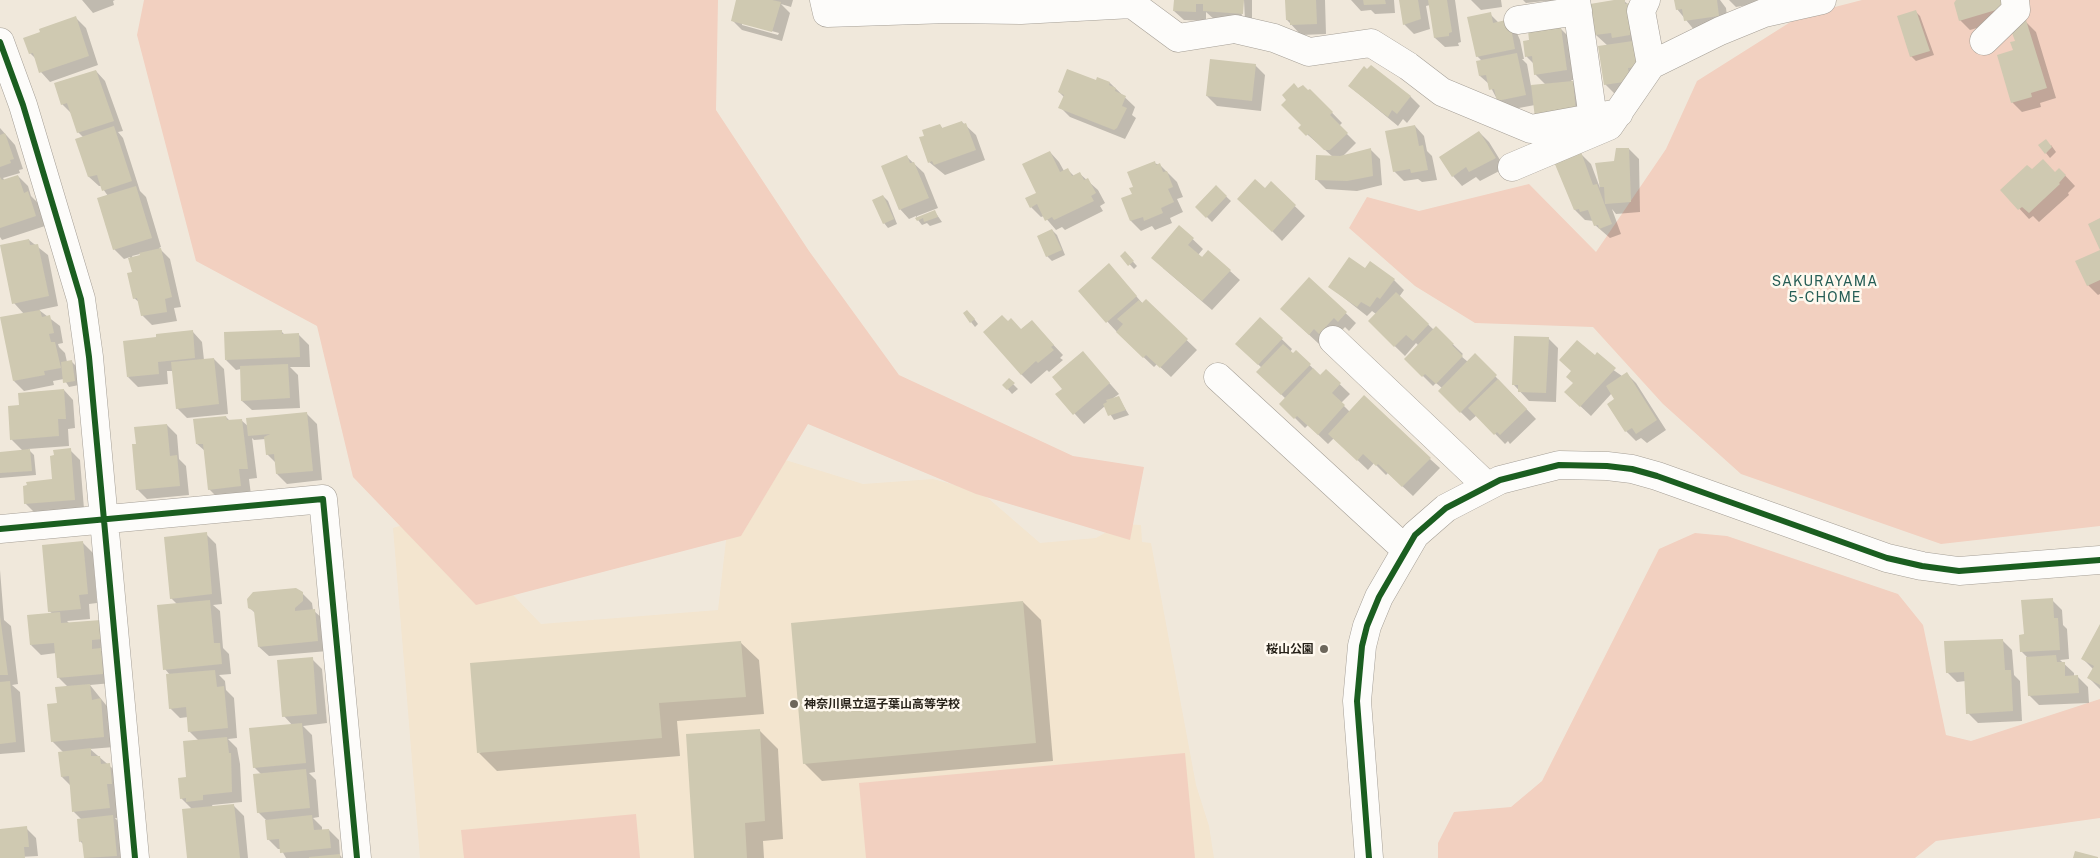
<!DOCTYPE html>
<meta charset="utf-8">
<style>
body{margin:0}
canvas{display:block;background:#f0e8db}
</style>
<canvas width="2100" height="858"></canvas>
<script>
const ctx = document.querySelector('canvas').getContext('2d');
ctx.lineJoin = 'round';
function fillPath(path, color) { ctx.fillStyle = color; ctx.fill(path, 'evenodd'); }
const shape = rows => new Path2D(rows.map(r => 'M' + r).join(''));
function strokePath(path, color, width, dash) { ctx.strokeStyle = color; ctx.lineWidth = width; ctx.lineCap = dash ? 'butt' : 'round'; ctx.setLineDash(dash || []); ctx.stroke(path); }
function label(font, color, halo, rows, align = 'center') {
  ctx.font = font + ' "Public Sans","Noto Sans JP",sans-serif'; ctx.lineWidth = 5; ctx.setLineDash([]); ctx.textBaseline = 'middle'; ctx.strokeStyle = halo; ctx.fillStyle = color; for (const [text, x, y, turn = 0] of rows) {
    ctx.save(); ctx.translate(x, y); ctx.rotate((+turn || 0) * Math.PI / 180); ctx.textAlign = isNaN(turn) ? turn : align; if (halo) ctx.strokeText(text, 0, 0); ctx.fillText(text, 0, 0); ctx.restore();
  }
}
fillPath(shape([
 [737,445,863,484,933,479,981,492,1040,543,1096,538,1121,524,1141,525,1142,542,1151,543,1196,785,1209,826,1214,858,420,858,393,528,436,515,541,624,718,610]
]), '#f3e5cf');
fillPath(shape([
 [144,0,718,0,716,110,809,251,899,375,1073,456,1144,467,1130,540,976,494,808,424,741,536,476,605,353,477,317,326,196,261,137,35],
 [1862,0,2100,0,2100,526,1941,544,1741,474,1663,404,1593,327,1475,323,1415,286,1349,228,1367,197,1419,211,1529,184,1596,252,1666,149,1697,81,1800,16],
 [1695,533,1727,536,1898,594,1923,625,1946,735,1971,741,2100,699,2100,818,1936,841,1915,858,1438,858,1438,843,1454,812,1511,807,1542,781,1659,549],
 [1185,753,1195,858,866,858,859,783],
 [636,814,640,858,464,858,461,830]
]), '#f2d0c0');
fillPath(shape([
 [82,0,115,0,113,1,114,5,93,13],
 [737,0,793,0,791,7,781,4,790,13,782,41,742,30,732,20],
 [742,23,779,33,778,35,742,25],
 [1175,0,1241,0,1242,21,1245,21,1244,0,1252,0,1252,24,1215,20,1206,12,1206,21,1184,20,1174,11],
 [1286,0,1325,0,1326,34,1301,35,1287,20],
 [1351,0,1394,0,1395,13,1375,14,1371,10,1361,11],
 [1400,0,1455,0,1461,42,1458,43,1459,46,1445,47,1435,38,1430,5,1426,6,1430,29,1414,34,1404,24],
 [1471,0,1501,0,1502,7,1481,10],
 [1523,0,1572,0,1550,5,1545,1,1526,3],
 [1623,0,1629,5,1646,76,1615,94,1605,84,1608,46,1596,35],
 [1675,0,1720,0,1726,8,1728,25,1695,31,1677,9],
 [1729,0,1766,0,1766,2,1736,7],
 [1957,0,2010,0,2015,17,1970,30,1960,20],
 [1915,11,1920,16,1934,55,1916,61,1911,56],
 [1490,14,1499,23,1516,31,1520,40,1524,59,1522,59,1527,64,1531,86,1546,85,1535,74,1534,64,1527,57,1524,42,1560,28,1570,38,1576,80,1571,80,1582,92,1585,123,1535,105,1508,110,1498,101,1489,84,1480,76,1482,61,1477,56],
 [76,18,86,28,98,65,50,82,41,72,36,59,30,53,42,33],
 [2026,22,2036,32,2056,98,2040,103,2041,107,2022,112,2012,102,2014,51,2016,41],
 [1255,65,1265,75,1261,111,1217,106,1207,96],
 [96,71,105,81,123,131,118,132,123,138,140,191,146,197,161,247,159,248,170,259,181,307,174,308,177,321,152,325,142,315,140,303,134,298,133,273,130,257,124,259,114,249,108,196,101,186,99,186,89,177,84,138,78,132,72,114,62,104],
 [140,254,141,256,133,258,132,256],
 [1097,82,1110,83,1135,107,1132,115,1136,118,1125,139,1070,117,1060,107,1064,97,1059,92],
 [1349,86,1410,96,1420,106,1407,123,1403,119,1398,126],
 [1299,90,1310,90,1342,123,1339,126,1356,143,1342,157,1370,149,1380,159,1382,185,1357,191,1326,189,1316,179,1333,157,1300,128,1303,125],
 [962,122,976,135,985,160,945,175,929,162,925,136,940,125,943,129],
 [1415,126,1424,136,1427,151,1432,156,1437,180,1422,182,1418,179,1404,181,1394,171],
 [0,128,15,145,23,169,19,170,20,173,3,178,5,181,18,176,28,186,31,196,38,203,45,226,2,240,0,237],
 [1479,132,1489,142,1505,168,1480,181,1476,177,1462,186,1453,176],
 [2051,145,2056,152,2050,158,2046,153],
 [1629,149,1639,159,1640,212,1616,214,1612,209,1621,234,1610,238,1595,225,1594,221,1585,220,1575,210,1581,154,1591,164,1600,188,1597,164,1615,162],
 [1050,152,1059,162,1064,171,1068,170,1074,176,1079,173,1098,190,1105,203,1100,206,1103,211,1065,230,1062,227,1056,230,1044,216,1041,217,1031,207,1027,198,1038,193],
 [906,156,924,173,938,208,917,216,917,218,935,212,942,222,930,226,927,223,922,225,918,220,916,216,909,219,900,209],
 [1154,163,1160,165,1177,182,1183,197,1177,199,1183,212,1170,218,1172,223,1155,230,1152,226,1141,231,1131,221,1123,199,1134,195,1135,188],
 [2059,169,2075,186,2068,193,2069,195,2039,222,2033,216,2029,219,2002,190,2032,171,2055,173],
 [1271,183,1305,216,1282,241,1239,198,1265,189],
 [1216,187,1231,201,1212,222,1197,207],
 [883,196,888,201,897,224,888,228,884,223],
 [1180,227,1203,249,1198,255,1230,271,1240,280,1212,310,1163,268],
 [1052,230,1057,235,1065,255,1052,261,1047,256],
 [29,240,48,255,58,306,39,310,60,326,63,343,58,344,59,347,65,353,67,362,71,361,76,366,79,385,69,387,64,379,53,381,54,385,24,391,14,381,2,318,24,314,14,303],
 [2100,251,2100,294,2098,295,2088,285],
 [1125,253,1137,266,1134,269,1122,256],
 [1365,270,1394,280,1404,290,1399,297,1434,330,1436,328,1463,354,1461,356,1468,362,1475,355,1536,419,1510,444,1508,441,1505,444,1477,415,1470,421,1439,391,1442,388,1436,383,1433,386,1406,359,1419,346,1416,343,1405,356,1369,321,1376,314,1372,311,1367,316,1330,287],
 [1118,275,1143,304,1146,301,1197,350,1171,377,1157,364,1154,367,1117,332,1079,291],
 [1309,278,1356,323,1349,331,1345,327,1330,343,1324,338,1319,344,1291,318],
 [972,316,978,324,975,327,971,322],
 [1260,318,1292,349,1290,352,1293,355,1296,352,1321,376,1326,371,1350,394,1341,403,1350,412,1430,459,1440,468,1413,496,1388,473,1386,475,1374,463,1368,470,1334,438,1328,444,1308,425,1305,428,1281,404,1286,399,1258,372,1262,368,1247,354],
 [1032,322,1063,355,1060,358,1063,360,1049,372,1047,370,1031,384,1021,374,1022,330],
 [281,331,285,335,299,335,309,345,310,367,290,367,298,375,300,408,252,410,242,401,241,369,236,370,226,360],
 [193,332,202,342,204,360,214,359,224,369,228,414,187,418,177,408,173,371,167,371,168,384,138,387,128,377],
 [1548,338,1558,348,1556,402,1529,401,1513,384],
 [1083,353,1119,394,1112,399,1118,397,1129,415,1114,420,1105,406,1084,424,1057,394,1064,389],
 [1595,357,1622,376,1627,374,1636,383,1666,430,1647,443,1641,438,1636,441,1626,431,1609,404,1616,400,1612,393,1591,416,1576,402],
 [1009,380,1018,389,1012,394,1004,385],
 [64,390,73,400,75,428,68,429,69,446,28,449,34,455,36,475,0,478,0,453,23,451,12,440,21,406],
 [307,414,317,424,322,480,287,484,277,474,277,464,267,454,266,439,254,440,252,438,257,478,249,479,251,495,219,499,209,489,205,451,197,444,226,417,230,421,241,420,249,427],
 [167,425,177,435,179,459,186,466,189,495,147,499,137,489,137,445],
 [70,450,80,460,84,509,35,513,25,503,53,481],
 [206,534,216,544,222,604,213,605,220,611,223,648,229,654,231,674,219,675,225,681,226,690,234,698,237,738,228,739,237,748,240,764,242,802,212,805,213,807,234,806,244,816,248,858,188,858,192,809,181,798,199,741,189,731,188,717,180,718,170,708,170,675,165,669,178,605,171,598],
 [83,543,93,553,97,603,89,604,90,619,67,621,70,624,100,621,112,649,101,650,110,659,112,683,90,685,110,710,114,747,90,749,119,774,119,818,115,818,123,827,125,858,85,858,84,845,80,841,82,820,74,812,71,786,62,777,63,752,52,741,58,704,68,687,58,677,56,653,41,655,31,645,53,614,49,611],
 [0,570,4,620,11,626,18,684,12,685,20,692,25,752,0,754],
 [302,593,312,603,313,610,324,620,328,651,269,656,259,647,256,614,249,607],
 [2052,600,2062,610,2063,625,2067,629,2069,659,2060,660,2074,673,2074,677,2078,677,2088,687,2089,703,2039,705,2029,695,2027,657,2021,651,2025,635],
 [1023,602,1041,620,1053,761,822,781,804,763],
 [2100,626,2100,689,2089,678,2093,669,2083,659],
 [2002,640,2012,650,2014,675,2020,681,2022,721,1978,723,1968,713,1966,681,1957,682,1947,672],
 [740,642,759,660,764,714,677,721,680,756,497,771,479,753],
 [312,659,322,669,327,723,303,726,312,735,315,772,309,773,316,780,319,817,313,818,322,827,322,831,329,830,339,840,340,855,342,858,286,858,281,849,278,849,268,839,266,820,258,812,261,774,254,767,293,726,284,716],
 [760,731,778,749,783,839,763,841,764,858,695,858],
 [26,828,36,838,38,856,0,858,0,830]
]), '#0003');
fillPath(shape([
 [736,0,772,0,781,2,772,32,731,21],
 [1174,0,1244,0,1243,14,1203,11,1203,4,1196,4,1196,12,1173,11],
 [1285,0,1316,0,1317,24,1290,25,1290,20,1286,20],
 [1363,0,1385,0,1386,4,1364,5],
 [1399,0,1418,0,1421,19,1403,25],
 [1428,0,1447,0,1452,32,1449,33,1449,36,1434,38],
 [1614,0,1625,0,1625,4,1632,3,1636,31,1630,32,1630,35,1612,38,1611,33,1595,35,1590,4],
 [1674,0,1717,0,1719,16,1684,21,1682,9,1676,10],
 [1956,0,2004,0,2006,7,1959,21,1954,3],
 [1916,10,1930,51,1910,57,1897,16],
 [1491,12,1493,23,1506,20,1508,29,1511,28,1515,49,1476,57,1467,17],
 [76,16,89,56,39,73,33,53,29,54,23,38,40,32,39,29],
 [2026,20,2047,88,2031,93,2032,97,2011,103,1997,55,2013,50,2010,42,2015,41,2011,30],
 [1561,27,1567,70,1534,75,1532,56,1525,57,1523,41,1529,40,1528,31],
 [1633,41,1637,67,1628,68,1630,81,1604,85,1598,46],
 [1517,53,1526,95,1497,101,1494,89,1489,90,1486,75,1479,76,1476,61],
 [1210,59,1256,64,1252,101,1206,96],
 [1371,65,1411,96,1397,114,1392,110,1388,117,1348,86,1364,66,1367,69],
 [1067,69,1096,80,1097,77,1110,82,1109,85,1116,88,1115,91,1126,96,1122,106,1127,108,1117,128,1114,130,1058,108,1064,95,1058,92],
 [96,70,114,121,77,133,67,103,61,105,54,83],
 [1573,81,1576,113,1535,118,1531,85],
 [1294,83,1298,88,1303,85,1308,90,1310,89,1333,112,1330,115,1348,133,1330,150,1324,150,1308,134,1306,136,1298,128,1301,125,1281,105,1286,100,1282,95],
 [962,121,963,124,966,123,976,150,934,165,932,161,928,163,919,137,924,136,922,130,940,124,942,128],
 [1415,125,1419,146,1423,145,1428,170,1411,173,1410,169,1393,172,1385,131],
 [114,126,132,181,102,191,97,175,88,177,75,139],
 [1479,131,1496,158,1469,172,1466,167,1452,177,1439,157],
 [5,133,14,159,10,160,11,163,0,167,0,135],
 [2046,139,2052,147,2045,154,2038,145],
 [1371,148,1373,176,1347,181,1315,180,1316,155,1340,156],
 [1616,148,1629,148,1631,202,1605,204,1604,187,1600,187,1595,163,1614,161],
 [1050,151,1060,172,1068,168,1072,176,1080,172,1084,180,1088,178,1096,193,1091,196,1094,201,1054,220,1052,217,1045,221,1037,204,1030,208,1025,198,1036,193,1022,164],
 [1581,152,1593,185,1597,184,1612,224,1599,229,1598,225,1594,226,1588,210,1580,212,1579,209,1574,210,1554,162],
 [907,155,910,163,914,162,929,198,899,210,881,166],
 [2043,159,2055,172,2059,168,2066,175,2059,183,2060,184,2029,213,2022,207,2018,210,2000,190,2027,165,2032,169],
 [1155,161,1156,165,1160,163,1163,172,1167,171,1173,187,1168,189,1174,202,1161,208,1163,213,1144,221,1143,217,1130,221,1121,198,1132,194,1129,188,1133,187,1127,172],
 [18,175,24,193,28,191,36,216,0,228,0,177,2,180],
 [1255,179,1265,188,1271,181,1296,205,1272,232,1237,199],
 [1216,185,1227,196,1206,218,1195,207],
 [136,186,152,238,113,250,97,198],
 [883,195,894,219,883,224,872,200],
 [935,210,938,217,924,222,923,218,917,221,915,218],
 [2100,218,2100,280,2087,286,2075,261,2100,250,2088,224],
 [1179,225,1194,238,1188,245,1202,257,1208,250,1231,270,1202,301,1151,258],
 [1052,229,1062,250,1046,257,1037,236],
 [29,239,30,245,38,244,49,296,12,304,0,245],
 [161,248,172,297,165,299,167,312,141,316,137,298,133,299,127,273,132,272,128,258,140,255,139,253],
 [1125,251,1134,261,1128,266,1120,256],
 [1349,257,1365,268,1370,261,1395,279,1380,299,1377,297,1370,307,1361,302,1357,307,1328,287],
 [1109,263,1137,296,1106,323,1078,291],
 [1309,277,1347,312,1338,322,1334,318,1319,334,1314,329,1309,335,1280,309],
 [1396,292,1429,324,1413,341,1406,335,1394,347,1368,321],
 [1146,299,1188,339,1160,368,1146,355,1143,358,1116,332,1123,324,1117,319,1139,300,1142,303],
 [40,310,42,317,50,315,54,333,49,334,51,342,55,342,61,368,44,371,45,375,13,381,0,317],
 [967,310,975,319,970,323,963,313],
 [1002,315,1008,321,1011,318,1021,329,1032,320,1054,345,1051,347,1054,350,1038,363,1036,361,1021,375,983,332],
 [1260,317,1283,338,1258,365,1235,344],
 [1436,326,1454,344,1452,345,1463,356,1436,384,1425,374,1422,377,1404,359],
 [193,330,195,358,158,362,159,374,127,377,123,341,156,337,156,334],
 [282,330,282,334,299,333,300,357,225,360,224,332],
 [1514,336,1549,337,1546,393,1518,392,1518,385,1512,385],
 [1577,340,1595,355,1597,352,1616,368,1580,407,1564,392,1573,383,1566,377,1571,371,1559,360],
 [1283,344,1293,353,1296,350,1311,364,1281,395,1256,372],
 [1083,351,1110,383,1073,415,1055,394,1062,389,1052,377],
 [1475,353,1497,375,1460,413,1438,391],
 [214,358,219,404,176,409,171,362],
 [72,360,75,381,63,383,61,362],
 [288,364,290,398,241,401,240,366],
 [1313,368,1320,375,1326,369,1341,383,1332,393,1345,405,1318,435,1297,416,1294,419,1279,404],
 [1627,372,1657,420,1636,434,1632,428,1625,432,1607,404,1614,399,1606,386],
 [1009,378,1015,383,1007,390,1002,385],
 [1498,379,1527,409,1500,435,1497,432,1494,435,1468,408],
 [64,389,66,419,58,419,59,436,10,440,8,406,19,405,18,393],
 [1364,395,1431,458,1402,487,1378,464,1376,466,1363,454,1357,461,1328,434],
 [1119,396,1126,410,1108,416,1103,404,1107,402,1106,400],
 [307,412,313,471,276,474,274,454,266,455,264,437,270,434,248,436,246,418],
 [226,416,227,420,242,419,248,469,239,469,241,486,208,490,203,444,196,444,193,419],
 [167,424,170,456,177,455,180,486,136,490,132,444,136,444,134,427],
 [71,448,75,500,24,504,23,486,27,485,26,482,52,479,50,456,54,455,53,450],
 [30,449,32,471,0,473,0,452],
 [207,532,212,594,170,599,164,537],
 [83,541,88,594,79,595,81,609,48,612,42,545],
 [296,588,303,592,303,601,295,608,295,611,315,609,318,641,258,647,254,611,248,608,247,599,253,592],
 [2053,598,2054,618,2058,618,2060,650,2020,652,2019,635,2024,634,2021,600],
 [210,600,214,643,220,643,222,664,163,670,157,605],
 [1023,601,1036,743,803,764,791,623],
 [60,612,61,623,101,620,103,639,92,640,92,649,101,648,103,674,57,678,54,643,30,645,27,615],
 [0,616,8,675,0,675],
 [2100,624,2100,685,2087,678,2094,666,2081,659],
 [2003,639,2005,670,2011,670,2013,711,1966,714,1964,672,1946,673,1944,641],
 [741,641,746,697,659,703,662,738,477,753,470,663],
 [2056,655,2057,662,2065,662,2065,676,2078,675,2079,693,2028,696,2026,657],
 [313,657,317,714,282,717,277,660],
 [215,670,217,687,224,686,228,728,188,732,186,707,169,709,166,674],
 [10,681,16,742,0,744,0,682],
 [90,684,92,700,101,698,104,737,51,742,47,704,57,703,55,687],
 [302,723,306,763,253,768,249,728],
 [760,729,765,821,745,823,747,858,694,858,686,734],
 [227,737,229,753,231,753,232,792,203,795,203,800,186,802,186,798,180,799,178,778,186,777,183,741],
 [91,748,91,756,100,756,101,764,110,763,112,784,107,784,110,808,72,812,69,776,61,777,58,752],
 [306,769,310,808,257,813,253,774],
 [234,804,240,858,187,858,182,809],
 [113,815,117,856,84,858,82,841,79,842,77,819],
 [312,815,314,830,329,829,331,848,280,853,279,839,267,840,265,820],
 [27,826,29,847,24,847,25,858,0,858,0,829],
 [2075,851,2098,857,2098,858,2073,858],
 [340,854,340,858,309,858,309,857]
]), '#cfc9b1');
const minor = shape([
 [824,0,827,13,948,9,1021,10,1132,4,1178,38,1235,29,1274,38,1309,52,1371,43,1408,66,1442,92,1531,129,1619,113],
 [1576,0,1593,118],
 [1646,0,1641,11,1651,65],
 [1518,20,1578,11],
 [1984,41,2016,10,2015,0],
 [0,42,23,105,81,299,89,357,135,858],
 [1512,167,1609,126,1651,65,1720,31,1764,13,1822,0],
 [1333,340,1487,486],
 [1218,377,1405,549],
 [0,529,323,499,357,858],
 [1369,858,1357,701,1362,646,1367,626,1379,597,1415,535,1446,508,1500,480,1559,465,1607,466,1632,469,1657,476,1887,558,1922,566,1959,571,2100,560]
]);
strokePath(minor, '#a59f96', 29);
strokePath(minor, '#fdfcfa', 28);
strokePath(shape([
 [0,42,23,105,81,299,89,357,135,858],
 [0,529,323,499,357,858],
 [1369,858,1357,701,1362,646,1367,626,1379,597,1415,535,1446,508,1500,480,1559,465,1607,466,1632,469,1657,476,1887,558,1922,566,1959,571,2100,560]
]), '#1b5e20', 6);
for (const [x, y, r, color] of [
 [1324,649,5,"#6d675c"],
 [794,704,5,"#6d675c"]
]) { const dot = new Path2D(); dot.arc(x, y, r, 0, 2 * Math.PI); ctx.fillStyle = color; ctx.fill(dot); strokePath(dot, '#fff9ef', 2); }
label('bold 12px', '#262118', '#fff9ef', [
 ["桜山公園",1314,649],
 ["神奈川県立逗子葉山高等学校",804,704,"left"]
], 'right');
ctx.letterSpacing = '1px';
label('14px', '#265e56', '#fff9ef', [
 ["SAKURAYAMA",1825,282],
 ["5-CHOME",1825,298]
]);
ctx.letterSpacing = '0px';
</script>
